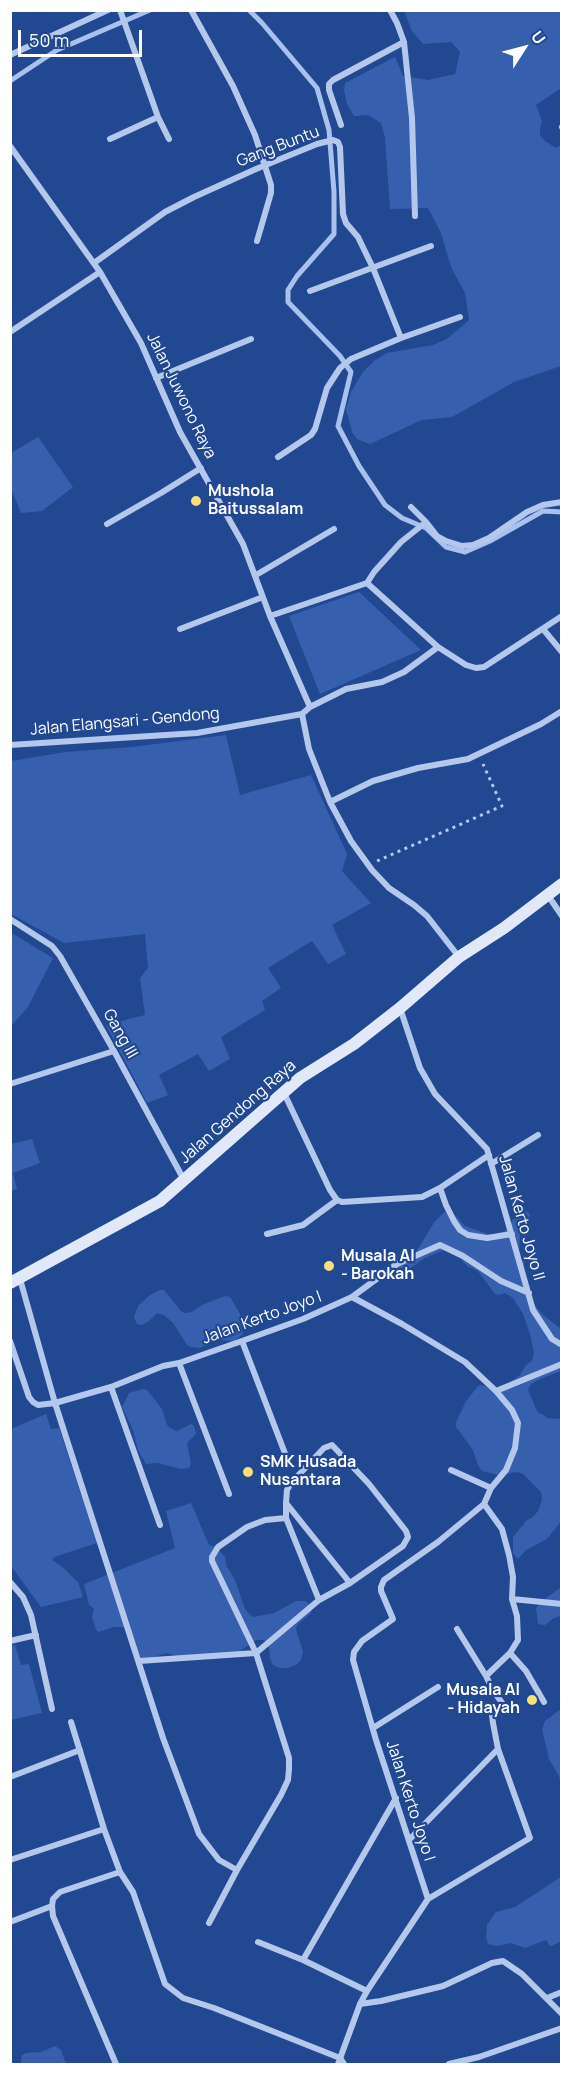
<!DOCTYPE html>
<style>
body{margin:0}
#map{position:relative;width:572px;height:2075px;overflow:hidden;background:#224891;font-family:Manrope,sans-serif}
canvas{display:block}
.frame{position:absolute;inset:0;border:12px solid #fff;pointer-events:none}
.north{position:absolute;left:494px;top:18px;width:60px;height:60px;-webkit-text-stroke:4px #224891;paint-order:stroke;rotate:54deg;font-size:16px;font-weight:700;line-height:24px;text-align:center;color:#fff}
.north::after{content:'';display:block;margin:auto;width:21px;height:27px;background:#fff;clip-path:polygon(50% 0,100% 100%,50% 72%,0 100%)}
.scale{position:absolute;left:18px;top:30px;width:124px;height:27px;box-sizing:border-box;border:3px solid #fff;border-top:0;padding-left:8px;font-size:18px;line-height:21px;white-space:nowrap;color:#fff;-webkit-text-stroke:4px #224891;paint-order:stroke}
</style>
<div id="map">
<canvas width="572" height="2075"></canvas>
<div class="frame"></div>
<div class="north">U</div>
<div class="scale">50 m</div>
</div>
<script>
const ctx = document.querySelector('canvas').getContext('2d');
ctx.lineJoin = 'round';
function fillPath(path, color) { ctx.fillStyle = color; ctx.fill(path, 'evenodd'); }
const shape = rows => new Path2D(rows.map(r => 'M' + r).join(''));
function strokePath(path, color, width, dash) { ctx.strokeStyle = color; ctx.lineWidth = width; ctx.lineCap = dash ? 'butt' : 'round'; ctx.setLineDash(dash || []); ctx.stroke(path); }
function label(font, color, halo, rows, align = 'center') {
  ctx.font = font + ' Manrope,sans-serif'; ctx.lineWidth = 4.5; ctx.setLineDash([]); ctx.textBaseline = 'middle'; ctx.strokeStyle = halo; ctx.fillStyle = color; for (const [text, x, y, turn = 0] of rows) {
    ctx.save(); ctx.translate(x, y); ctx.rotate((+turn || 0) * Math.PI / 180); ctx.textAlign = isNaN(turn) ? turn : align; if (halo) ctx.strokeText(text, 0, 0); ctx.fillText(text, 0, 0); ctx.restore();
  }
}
fillPath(shape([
 [404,11,561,11,561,88,536,105,542,121,540,128,540,135,545,141,556,148,561,145,561,366,514,382,452,417,422,420,370,444,357,439,352,432,346,409,351,392,363,372,374,361,387,353,433,345,447,339,469,320,465,293,451,267,441,233,428,208,390,209,385,137,381,123,368,115,354,116,347,104,344,91,345,83,395,57,403,76,428,80,455,74,460,52,451,42,423,44,412,31],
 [38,437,73,487,42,511,21,513,11,488,11,453],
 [359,592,421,650,320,694,289,616],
 [226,735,240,795,311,775,347,854,342,871,371,903,332,925,346,954,328,964,312,941,268,968,281,988,262,1001,265,1010,221,1037,230,1059,209,1071,198,1054,159,1075,168,1095,147,1103,106,1025,145,1015,140,978,148,968,145,934,64,943,11,914,11,761,66,752,132,747],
 [10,932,53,958,28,1007,11,1026],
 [32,1139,40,1163,13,1173,17,1189,11,1191,11,1144],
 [522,1209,529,1213,530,1216,520,1233,519,1256,524,1262,525,1278,532,1301,542,1314,561,1329,561,1371,538,1380,531,1384,528,1390,538,1413,542,1414,547,1418,561,1419,562,1520,547,1539,526,1550,518,1559,513,1553,513,1537,526,1521,533,1517,538,1511,542,1500,541,1492,522,1473,514,1472,503,1476,482,1471,478,1465,473,1450,456,1427,456,1422,466,1401,479,1385,485,1386,495,1393,520,1375,526,1365,532,1361,534,1353,530,1334,523,1314,513,1298,505,1293,498,1295,494,1293,478,1271,467,1266,460,1258,446,1249,425,1258,406,1271,397,1273,395,1270,397,1264,416,1252,435,1221,447,1210,457,1217,465,1226,491,1235,505,1231,519,1211],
 [160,1290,164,1290,181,1311,185,1313,192,1312,202,1305,225,1296,230,1297,240,1314,243,1334,234,1341,218,1340,200,1348,191,1347,188,1346,173,1323,164,1315,157,1313,148,1322,141,1325,137,1324,134,1317,138,1306,150,1295],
 [143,1389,147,1390,162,1409,167,1425,170,1428,177,1431,191,1424,194,1426,196,1434,187,1443,191,1464,189,1468,181,1469,158,1463,146,1464,138,1450,133,1430,122,1407,129,1393],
 [46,1414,51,1429,59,1428,97,1543,54,1557,52,1560,60,1565,78,1582,83,1597,41,1607,11,1566,11,1429],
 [191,1503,209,1545,216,1547,225,1557,226,1565,235,1580,245,1609,250,1615,253,1617,274,1613,296,1601,305,1601,311,1605,312,1609,311,1613,297,1625,296,1629,303,1652,301,1660,296,1665,288,1668,280,1668,273,1665,270,1658,269,1647,264,1640,256,1640,236,1654,183,1657,166,1653,148,1659,141,1658,125,1627,114,1627,98,1632,96,1629,92,1617,94,1609,89,1605,84,1584,175,1548,166,1511],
 [561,1587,561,1616,554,1618,545,1625,538,1624,536,1608,541,1602],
 [15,1645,21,1665,29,1664,42,1713,11,1720,11,1646],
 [561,1709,561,1786,559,1776,549,1759,542,1729,545,1721],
 [561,1877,561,1941,552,1946,549,1945,546,1940,525,1948,511,1943,496,1946,488,1944,486,1937,487,1925,496,1912,515,1907],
 [55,2046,61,2050,66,2064,21,2064,22,2055,26,2053,41,2052]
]), '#3660ae');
strokePath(shape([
 [249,10,262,23,317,88,329,130,334,192,334,234,297,276,288,290,288,302,340,356,351,372,338,426,359,466,385,505,402,518,426,528,446,547,465,552,490,541,543,511,562,512],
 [10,81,57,50,150,10]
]), '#a8c1ee', 5);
strokePath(shape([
 [377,861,502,806,483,764]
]), '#b4c8ed', 3, [3, 4.5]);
strokePath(shape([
 [561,127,562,127]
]), '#b4c8ed', 4.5);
strokePath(shape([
 [120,10,158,117,169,139],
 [191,10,233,86,255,135,271,185,271,193,257,241],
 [390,10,397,23,404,42,412,118,415,216],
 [10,55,108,10],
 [341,125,329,90,329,84,333,80,404,42],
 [110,139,158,117],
 [10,146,100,272,141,343,180,432,243,544,270,616,310,707],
 [94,263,165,212,194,197,256,169,317,144,333,140,338,142,340,147,343,214,346,223,358,237,373,268,401,338,351,359,340,368,327,388,315,429,311,435,278,457],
 [310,291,431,246],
 [10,332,100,272],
 [401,338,460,317],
 [156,378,251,339],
 [562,502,543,505,527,512,489,538,473,545,462,546,446,541,437,536,426,522,401,542,374,572,367,583,438,647,466,665,476,668,484,667,562,616],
 [411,507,426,522],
 [107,524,161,493,201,468],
 [256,575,334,529],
 [270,616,367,583],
 [180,629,263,597],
 [543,629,562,652],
 [302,714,309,749,330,802,351,841,372,870,389,888,414,905,427,916,459,957],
 [10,745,197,733,302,714,310,707,346,689,382,682,404,672,438,647],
 [330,802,373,781,418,768,468,759,541,724,562,711],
 [547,894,562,916],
 [10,919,52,946,60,956,114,1051,184,1180],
 [400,1008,420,1068,435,1094,487,1149,533,1310,552,1339,562,1345],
 [10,1084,114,1051],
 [284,1093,330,1190,337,1200,342,1202,422,1197,440,1188,489,1155],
 [491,1164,538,1135],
 [440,1188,446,1205,454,1221,460,1230,468,1235,487,1238,512,1234],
 [267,1234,303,1225,337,1200],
 [352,1297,397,1264,440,1245,463,1256,501,1281,529,1293],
 [10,1341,29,1397,33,1402,38,1405,55,1403,20,1279],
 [242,1341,286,1456],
 [179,1363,229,1494],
 [111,1387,160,1525],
 [496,1391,562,1364],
 [451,1470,491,1488],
 [286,1503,350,1583],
 [10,1582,23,1597,31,1615,52,1709],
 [512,1599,562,1604],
 [457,1629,486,1676],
 [10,1641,36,1635],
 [510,1653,526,1671,544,1702],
 [139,1661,256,1653,319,1600,350,1583,403,1546,408,1537,406,1531,369,1484,332,1445,324,1448,291,1483,287,1490,286,1503,286,1518,319,1600],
 [71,1722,104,1829,120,1872,133,1892,165,1984,183,1998,214,2008,340,2058,344,2064],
 [373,1728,438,1687],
 [10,1777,80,1750],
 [409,1840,498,1749],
 [10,1860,104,1829],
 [237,1870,219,1860,199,1834,163,1738,55,1403,111,1387,163,1366,179,1363,242,1341,303,1319,352,1297,402,1324,465,1362,496,1391,512,1410,518,1423,515,1448,506,1470,491,1488,484,1504,438,1542,384,1580,381,1587,381,1591,393,1619,362,1641,354,1652,353,1660,376,1740,428,1899],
 [10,1922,52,1906],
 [209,1923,237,1870,281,1795,288,1780,289,1769,289,1758,256,1653,212,1561,212,1557,218,1547,247,1527,265,1520,286,1518],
 [258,1942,303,1960,367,1991],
 [303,1960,396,1798],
 [547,1998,562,1992],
 [360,2004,381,2001,443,1986,492,1963,503,1961,522,1974,562,2014],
 [116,2064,53,1916,52,1906,53,1899,60,1892,120,1872],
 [338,2064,360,2004,367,1991,428,1899,530,1838,498,1749,493,1723,492,1715,503,1704,494,1692,486,1676,510,1653,518,1640,517,1616,512,1599,513,1577,509,1555,502,1529,484,1504],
 [449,2064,479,2057,562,2028]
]), '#b4c8ed', 6);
strokePath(shape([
 [10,1283,160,1201,300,1078,354,1044,400,1008,459,957,504,928,562,884]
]), '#e0e8fa', 12);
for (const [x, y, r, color] of [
 [196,501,6,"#f8df76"],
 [329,1266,6,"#f8df76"],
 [248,1472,6,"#f8df76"],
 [532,1700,6,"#f8df76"]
]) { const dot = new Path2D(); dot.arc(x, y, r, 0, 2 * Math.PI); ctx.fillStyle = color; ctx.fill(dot); strokePath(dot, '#224891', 2); }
label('16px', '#fff', '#224891', [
 ["Gang Buntu",278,147,-21],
 ["Jalan Juwono Raya",181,396,64],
 ["Jalan Elangsari - Gendong",125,722,-5],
 ["Gang III",120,1034,61],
 ["Jalan Gendong Raya",238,1112,-41],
 ["Jalan Kerto Joyo II",521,1218,74],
 ["Jalan Kerto Joyo I",262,1318,-20],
 ["Jalan Kerto Joyo I",410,1801,72]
]);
label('bold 16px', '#fff', '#224891', [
 ["Mushola",208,492],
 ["Baitussalam",208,510],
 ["Musala Al",341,1257],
 ["- Barokah",341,1275],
 ["SMK Husada",260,1463],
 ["Nusantara",260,1481],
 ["Musala Al",520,1691,"right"],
 ["- Hidayah",520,1709,"right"]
], 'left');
</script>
